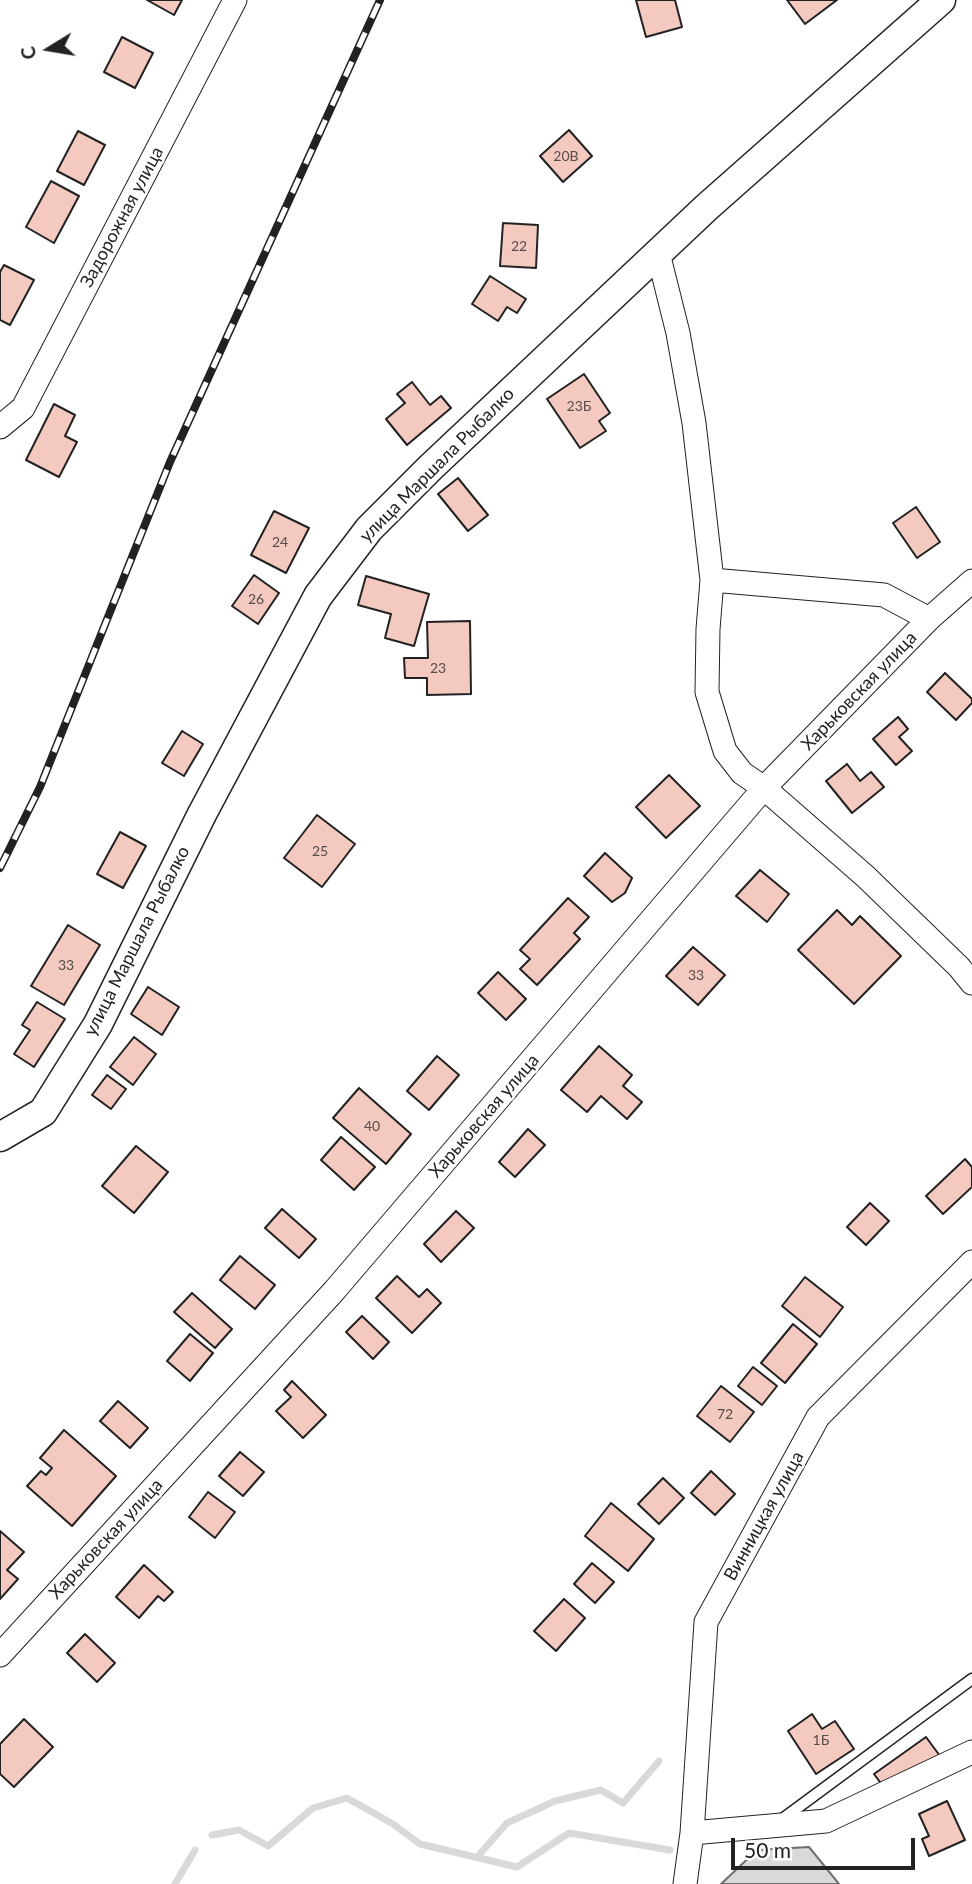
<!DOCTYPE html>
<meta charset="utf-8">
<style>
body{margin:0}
#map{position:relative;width:972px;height:1884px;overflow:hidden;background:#fff;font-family:Lato,sans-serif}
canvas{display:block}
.north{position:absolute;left:14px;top:14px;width:70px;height:70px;-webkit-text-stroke:5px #fff;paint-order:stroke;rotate:259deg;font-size:19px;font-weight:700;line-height:28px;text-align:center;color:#222}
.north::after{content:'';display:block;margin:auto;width:24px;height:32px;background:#222;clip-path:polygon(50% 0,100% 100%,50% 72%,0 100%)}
.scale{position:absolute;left:731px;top:1838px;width:184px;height:32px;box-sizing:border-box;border:4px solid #222;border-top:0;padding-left:9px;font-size:21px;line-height:24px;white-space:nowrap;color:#222;-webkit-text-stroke:5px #fff;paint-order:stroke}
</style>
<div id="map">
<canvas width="972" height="1884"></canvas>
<div class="north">С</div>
<div class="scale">50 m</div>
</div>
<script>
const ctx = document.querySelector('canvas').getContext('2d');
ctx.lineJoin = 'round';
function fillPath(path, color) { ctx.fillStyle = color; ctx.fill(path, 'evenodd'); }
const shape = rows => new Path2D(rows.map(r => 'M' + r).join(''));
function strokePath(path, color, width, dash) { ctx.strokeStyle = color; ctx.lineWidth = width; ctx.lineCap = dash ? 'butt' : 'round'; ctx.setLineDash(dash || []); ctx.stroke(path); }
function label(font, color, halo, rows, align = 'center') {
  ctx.font = font + ' Lato,sans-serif'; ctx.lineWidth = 5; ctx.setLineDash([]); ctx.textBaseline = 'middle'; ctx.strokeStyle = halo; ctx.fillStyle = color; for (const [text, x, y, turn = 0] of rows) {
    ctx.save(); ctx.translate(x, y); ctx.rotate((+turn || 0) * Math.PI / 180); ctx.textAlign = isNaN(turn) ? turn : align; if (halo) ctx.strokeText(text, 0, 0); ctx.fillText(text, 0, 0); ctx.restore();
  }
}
const water = shape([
 [809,1847,839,1884,721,1884,757,1850,809,1847]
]);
fillPath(water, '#d9d9d9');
strokePath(water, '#6f6f6f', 2);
strokePath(shape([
 [212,1835,239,1830,268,1846,313,1808,347,1798,393,1824,420,1844,517,1867,569,1833,670,1850],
 [478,1856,507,1823,555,1801,601,1790,623,1803,659,1761],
 [175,1884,195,1850]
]), '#d9d9d9', 7);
const building = shape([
 [147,0,182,0,174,15,147,0],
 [636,0,675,0,682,27,646,37,636,0],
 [787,0,837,0,805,24,787,0],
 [122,37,153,53,135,88,104,72,122,37],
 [569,130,592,156,563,182,540,156,569,130],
 [78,131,105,145,84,185,57,171,78,131],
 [51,181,79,196,54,243,26,227,51,181],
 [503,223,538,225,536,268,500,266,503,223],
 [4,265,34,280,10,325,0,320,0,272,4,265],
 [490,276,526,299,517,313,507,307,498,321,472,304,490,276],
 [584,374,610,413,599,421,606,431,580,448,547,399,584,374],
 [412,382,430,405,441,396,451,408,407,445,386,419,405,403,397,394,412,382],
 [54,404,75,415,65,436,77,442,59,477,26,460,54,404],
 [458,478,488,515,468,531,438,494,458,478],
 [916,507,940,542,917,558,893,523,916,507],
 [274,511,309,528,286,573,251,555,274,511],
 [254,575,279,593,258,624,232,606,254,575],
 [366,576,429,594,414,646,385,638,391,614,358,605,366,576],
 [470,621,471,694,427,695,427,678,405,678,404,658,428,658,427,622,470,621],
 [945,673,972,699,972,703,956,720,927,692,945,673],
 [898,717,908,729,899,737,912,751,896,765,873,739,898,717],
 [182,731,203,744,184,776,162,763,182,731],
 [847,764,860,781,871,772,884,787,852,813,826,781,847,764],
 [669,775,700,806,666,838,636,807,669,775],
 [317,815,355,844,322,887,284,858,317,815],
 [120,832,146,846,123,888,97,874,120,832],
 [605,853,632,878,625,893,612,902,584,876,605,853],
 [760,870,789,894,767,922,736,896,760,870],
 [568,898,589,917,574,933,580,939,537,985,520,969,530,959,520,950,568,898],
 [837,910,852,925,860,916,901,956,854,1004,798,950,837,910],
 [68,925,100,945,64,1005,31,986,68,925],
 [693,947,725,975,698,1005,666,976,693,947],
 [498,972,526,999,506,1020,478,993,498,972],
 [148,987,179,1007,162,1035,131,1014,148,987],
 [37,1002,65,1019,34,1067,14,1054,30,1030,22,1025,37,1002],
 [134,1037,156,1054,133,1085,110,1067,134,1037],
 [599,1046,632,1075,623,1086,642,1102,627,1119,601,1096,587,1112,561,1090,599,1046],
 [437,1056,459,1075,429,1110,407,1091,437,1056],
 [107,1075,126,1089,111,1109,92,1095,107,1075],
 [359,1088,411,1134,386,1164,333,1118,359,1088],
 [528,1129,545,1145,515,1177,499,1162,528,1129],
 [341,1137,375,1167,354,1190,321,1160,341,1137],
 [136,1146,168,1172,134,1213,102,1186,136,1146],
 [965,1159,972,1167,972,1187,943,1214,926,1196,965,1159],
 [870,1203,889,1221,866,1245,847,1227,870,1203],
 [282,1209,316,1239,299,1258,265,1228,282,1209],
 [456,1211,474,1228,441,1262,424,1244,456,1211],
 [240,1256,275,1285,255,1309,220,1280,240,1256],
 [397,1276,419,1297,427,1289,441,1303,412,1333,376,1298,397,1276],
 [805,1277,843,1307,820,1337,782,1306,805,1277],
 [192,1293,232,1329,215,1348,174,1312,192,1293],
 [362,1316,389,1342,373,1359,346,1332,362,1316],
 [793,1324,817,1344,785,1383,761,1363,793,1324],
 [190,1334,213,1353,190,1381,167,1361,190,1334],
 [753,1367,777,1386,762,1405,738,1386,753,1367],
 [292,1381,326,1415,303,1438,276,1411,291,1397,284,1390,292,1381],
 [721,1386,754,1412,730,1442,697,1416,721,1386],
 [118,1401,148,1428,130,1448,100,1421,118,1401],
 [64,1430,116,1476,72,1526,27,1486,41,1471,46,1475,52,1468,40,1458,64,1430],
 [240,1452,264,1472,243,1496,219,1476,240,1452],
 [711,1471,735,1494,715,1515,691,1493,711,1471],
 [663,1478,684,1498,659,1524,638,1504,663,1478],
 [208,1492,235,1512,215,1538,189,1517,208,1492],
 [611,1503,654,1539,628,1571,585,1536,611,1503],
 [0,1531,24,1552,7,1570,18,1579,0,1599,0,1531],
 [592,1563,614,1582,595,1603,574,1584,592,1563],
 [144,1565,173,1592,164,1601,158,1596,139,1618,116,1597,144,1565],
 [564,1599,585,1618,556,1651,534,1631,564,1599],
 [85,1634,115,1663,97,1682,67,1653,85,1634],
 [812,1714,822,1729,835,1721,854,1749,816,1774,788,1731,812,1714],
 [24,1719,53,1747,14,1787,0,1774,0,1744,24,1719],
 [926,1737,940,1756,888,1793,874,1774,926,1737],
 [947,1801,965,1840,929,1856,922,1839,929,1836,919,1814,947,1801]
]);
fillPath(building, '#f3c9c0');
strokePath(building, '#222', 2);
const service = shape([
 [781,1820,972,1679]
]);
const minor = shape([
 [658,253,678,333,694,423,712,580,708,629,707,692,725,751,742,773,764,788,865,876,959,967,972,983],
 [0,427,23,408,235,0],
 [712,580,884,595,929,619],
 [0,1655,334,1291,764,788,929,619,972,581],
 [692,1833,826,1821,972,1752],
 [685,1884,692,1833,706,1622,818,1417,972,1262]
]);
const tertiary = shape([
 [0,1137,43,1112,98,1024,202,814,318,596,369,529,431,467,707,207,941,0]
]);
strokePath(service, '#222', 13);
strokePath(minor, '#222', 25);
strokePath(tertiary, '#222', 31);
strokePath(service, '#fff', 10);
strokePath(minor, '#fff', 23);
strokePath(tertiary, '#fff', 28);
const rail = shape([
 [0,868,40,787,170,462,380,0]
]);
strokePath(rail, '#222', 8);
strokePath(rail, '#fff', 5, [16]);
label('14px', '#564c4a', null, [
 ["20В",566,156],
 ["22",519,246],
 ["23Б",579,406],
 ["24",280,542],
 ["26",256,599],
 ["23",438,668],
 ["25",320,851],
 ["33",66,965],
 ["33",696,975],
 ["40",372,1126],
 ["72",725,1414],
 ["1Б",821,1740]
]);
label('18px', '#222', '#fff', [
 ["Задорожная улица",122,217,-62],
 ["улица Маршала Рыбалко",437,465,-45],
 ["Харьковская улица",859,691,-46],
 ["улица Маршала Рыбалко",137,941,-63],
 ["Харьковская улица",484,1116,-49],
 ["Винницкая улица",764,1516,-61],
 ["Харьковская улица",106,1539,-47]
]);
</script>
